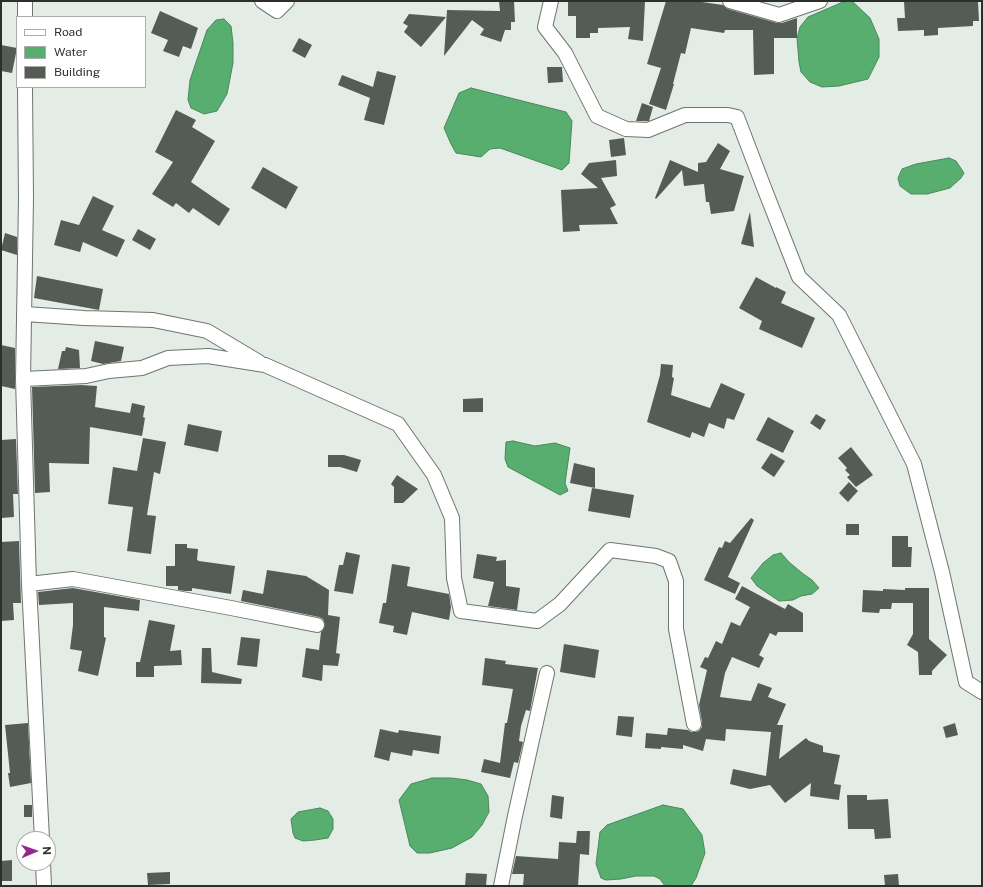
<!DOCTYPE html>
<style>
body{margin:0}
#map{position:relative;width:983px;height:887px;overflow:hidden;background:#e4ece6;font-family:"Public Sans",sans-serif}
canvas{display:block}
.frame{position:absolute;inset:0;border:2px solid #2c2f2c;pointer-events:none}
.legend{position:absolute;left:16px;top:16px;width:130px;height:72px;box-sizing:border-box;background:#fff;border:1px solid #abacab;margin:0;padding:5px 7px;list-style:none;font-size:12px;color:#2c2f2c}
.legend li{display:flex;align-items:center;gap:8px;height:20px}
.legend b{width:20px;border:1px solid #abacab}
.north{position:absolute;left:16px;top:831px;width:40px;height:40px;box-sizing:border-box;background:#fff;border:1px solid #abacab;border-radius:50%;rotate:88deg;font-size:11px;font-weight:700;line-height:16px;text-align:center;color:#2c2f2c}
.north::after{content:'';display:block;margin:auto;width:14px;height:18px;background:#93298d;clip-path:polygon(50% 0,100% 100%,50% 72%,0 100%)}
</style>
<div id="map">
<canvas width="983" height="887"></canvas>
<div class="frame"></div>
<ul class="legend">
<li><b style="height:5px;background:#fff"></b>Road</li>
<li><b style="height:11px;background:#57ae6f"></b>Water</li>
<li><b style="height:11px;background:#555c56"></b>Building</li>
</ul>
<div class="north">N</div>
</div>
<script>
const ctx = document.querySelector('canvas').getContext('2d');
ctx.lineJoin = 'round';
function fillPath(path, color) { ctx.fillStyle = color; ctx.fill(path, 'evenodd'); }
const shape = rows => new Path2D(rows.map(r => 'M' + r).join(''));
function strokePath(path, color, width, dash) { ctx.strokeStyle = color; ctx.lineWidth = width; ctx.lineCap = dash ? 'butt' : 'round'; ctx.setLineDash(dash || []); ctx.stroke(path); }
const water = shape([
 [852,1,870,18,879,39,879,57,868,79,839,86,822,87,810,82,801,72,799,62,797,38,800,27,808,17,843,2,852,1],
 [224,19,231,26,233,43,233,63,227,94,217,111,204,114,191,108,188,100,190,80,207,30,216,20,224,19],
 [471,88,566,112,572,121,569,163,562,170,500,148,490,149,481,157,456,153,451,144,444,128,459,93,471,88],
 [949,158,956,161,964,173,961,178,950,188,927,194,911,194,900,186,898,178,902,169,916,164,949,158],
 [513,441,535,446,555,443,570,448,565,483,568,491,560,495,508,467,505,459,506,442,513,441],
 [781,553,789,562,802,573,812,580,819,588,812,594,801,596,793,600,779,601,757,586,751,578,763,563,773,555,781,553],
 [432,778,451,778,467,780,481,784,488,796,489,812,482,825,472,837,452,848,430,853,417,853,410,846,399,800,411,784,432,778],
 [663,805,683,809,702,835,705,853,696,878,691,886,665,886,660,879,654,876,636,876,621,879,606,880,601,878,596,864,600,832,607,825,663,805],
 [320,808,328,811,333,819,333,829,328,838,315,840,303,841,295,838,293,833,291,819,298,812,320,808]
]);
fillPath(water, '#57ae6f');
strokePath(water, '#4a885b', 1);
fillPath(shape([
 [499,1,514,1,515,22,511,22,511,30,505,30,501,42,480,35,484,29,472,20,444,56,447,10,500,11],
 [568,1,645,1,643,41,628,39,630,27,598,28,598,33,590,33,590,38,576,38,576,16,568,16],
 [666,1,695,1,723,5,728,9,777,23,782,23,797,18,797,38,774,38,774,74,754,75,753,30,725,30,724,33,691,28,685,54,681,53,673,84,674,84,666,110,649,104,661,68,647,64],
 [904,1,978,1,979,21,973,21,973,26,938,28,938,35,924,36,924,30,898,31,897,18,905,18],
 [160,11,198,28,191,49,183,46,179,57,163,51,168,40,151,33],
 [409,14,446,17,421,47,404,32,408,26,403,23],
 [299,38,312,45,305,58,292,51],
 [1,45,17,48,12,73,1,71],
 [547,67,562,67,563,82,548,83],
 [377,71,396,76,384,125,364,120,370,98,338,85,342,75,373,87],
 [642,103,653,107,649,121,636,121],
 [176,110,196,120,192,127,215,141,191,182,230,209,219,226,193,208,189,213,176,203,173,207,152,194,173,162,155,152],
 [624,138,626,155,611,157,609,140],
 [718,143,730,151,720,169,744,176,734,211,711,214,709,202,706,202,704,184,684,186,682,170,656,199,655,198,670,160,698,172,698,163,706,162],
 [616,160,617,176,601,178,616,205,610,208,618,224,579,225,580,231,563,232,561,190,598,188,581,174,589,163],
 [263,167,298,187,286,209,251,188],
 [93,196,114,206,102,230,125,240,117,257,83,242,80,252,54,245,61,220,79,225],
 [750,212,754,247,741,244],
 [138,229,156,239,150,250,132,240],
 [5,233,17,237,17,255,1,250],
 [37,276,103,289,99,310,34,298],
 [756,277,776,288,776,287,786,292,781,303,815,318,802,348,759,329,762,321,739,308],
 [95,341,124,347,121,361,103,364,91,361],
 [1,345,15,348,15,389,1,386],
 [66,347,79,350,80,368,58,369,62,351,65,351],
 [661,364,673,365,672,377,674,378,671,395,710,408,721,383,745,394,734,420,727,418,724,429,709,423,704,437,692,432,690,438,647,422,660,375],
 [81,385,97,386,95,407,130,413,132,403,145,406,143,417,145,418,142,436,90,427,89,464,49,463,50,492,35,493,32,387],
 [483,398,483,412,463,412,463,399],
 [816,414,826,420,820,430,810,423],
 [768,417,794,431,783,453,756,440],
 [188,424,222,431,218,452,184,445],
 [143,438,166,442,160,474,154,472,147,515,156,516,151,554,127,551,133,507,108,504,113,467,137,471],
 [16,439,18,494,13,494,14,517,1,518,1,440],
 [851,447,873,475,856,487,847,477,850,475,845,470,847,468,838,458],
 [771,453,785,461,774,477,761,468],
 [328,455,344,455,361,460,357,472,340,467,328,467],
 [574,463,595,468,595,488,570,483],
 [397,475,418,489,403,503,394,503,394,487,391,484],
 [849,482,858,491,848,502,839,493],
 [592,488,634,495,630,518,588,511],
 [751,518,754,520,728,577,740,583,735,594,704,580,719,547,722,548,725,541,730,543],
 [846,524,859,524,859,535,846,535],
 [892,536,908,536,908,547,912,547,911,567,892,567],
 [19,541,21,603,13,603,14,620,1,621,1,542],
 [175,544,187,544,187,548,198,549,197,560,199,561,235,566,231,594,192,588,192,591,185,591,178,590,178,586,166,586,166,566,175,566],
 [346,552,360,555,353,594,334,591,339,565,343,565],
 [477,554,497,557,496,561,506,560,506,586,520,588,517,610,488,606,494,582,473,578],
 [392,564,410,567,407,586,449,594,451,607,449,620,412,612,407,635,393,632,394,626,379,623,383,603,386,603],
 [267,570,306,576,329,590,328,615,340,617,336,653,340,654,338,666,323,665,322,681,302,677,306,648,319,650,321,632,325,626,323,619,319,617,241,601,243,590,263,594],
 [742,586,785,609,788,604,803,613,803,632,778,632,776,636,770,633,759,655,764,658,759,668,732,657,725,673,720,697,751,701,758,683,772,688,768,697,786,704,777,725,783,725,779,759,806,738,809,741,823,746,823,752,840,755,834,784,841,785,839,800,810,796,811,783,785,803,770,785,750,789,730,784,733,769,766,776,771,732,726,729,725,741,706,739,703,751,683,745,683,749,661,747,661,749,645,748,646,733,667,735,668,728,688,730,691,732,695,732,699,731,702,727,702,722,699,705,707,670,700,667,705,657,708,658,716,641,722,644,731,622,740,626,750,607,735,599],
 [73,588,140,600,139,611,104,607,104,637,106,638,98,676,78,671,82,651,70,649,73,625,73,603,39,605,38,592],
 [905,588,929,588,929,639,947,655,932,671,932,675,919,675,918,652,907,645,913,634,913,603,892,603,891,609,880,609,879,613,862,612,863,590,883,591,883,589,905,590],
 [149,620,175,625,170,651,181,650,182,665,154,666,154,677,136,677,136,662,140,662],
 [241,637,260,639,257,667,237,665],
 [564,644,599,650,595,678,560,672],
 [202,648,211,648,212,672,242,679,241,684,201,683],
 [485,658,506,661,505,664,538,668,530,711,526,710,521,726,519,741,523,742,518,763,514,762,510,778,481,772,484,759,500,763,505,723,507,723,513,689,482,685],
 [618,716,634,717,632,737,616,735],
 [28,723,31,783,10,787,8,773,10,773,5,725],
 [955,723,958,735,946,738,943,727],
 [380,729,398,733,399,730,441,736,439,754,413,750,412,756,391,752,389,761,374,757],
 [552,795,564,797,562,819,550,817],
 [847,795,867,795,867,800,888,799,891,838,875,839,874,829,848,829],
 [24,805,32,805,32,817,24,817],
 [577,831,590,831,589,855,580,854,578,886,523,886,524,874,512,874,516,856,558,859,559,842,576,843],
 [12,860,12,881,1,881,1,861],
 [170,872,170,884,148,885,147,873],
 [466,873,487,874,486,886,465,886],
 [898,874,899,886,885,886,884,875]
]), '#555c56');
const minor = shape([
 [25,1,25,17],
 [262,1,277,11,287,1],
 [551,1,545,27,565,53,597,116,626,129,648,130,685,115,728,115,737,117,763,185,799,277,839,315,914,464,942,572,966,682,982,692],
 [730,1,779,15,820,1],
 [25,87,26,199,23,379,29,584,42,839],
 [25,314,84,318,153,320,207,331,259,362],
 [23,379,86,376,109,371,142,368,168,358,208,356,265,365,398,424,434,475,452,518,454,578,461,611,537,621,560,604,610,550,656,556,669,561,676,581,676,629,694,724],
 [29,584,73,579,231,608,317,625],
 [43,863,44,886],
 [501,886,515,816,547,673]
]);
strokePath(minor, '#6e756f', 16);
strokePath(minor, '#fff', 14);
</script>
